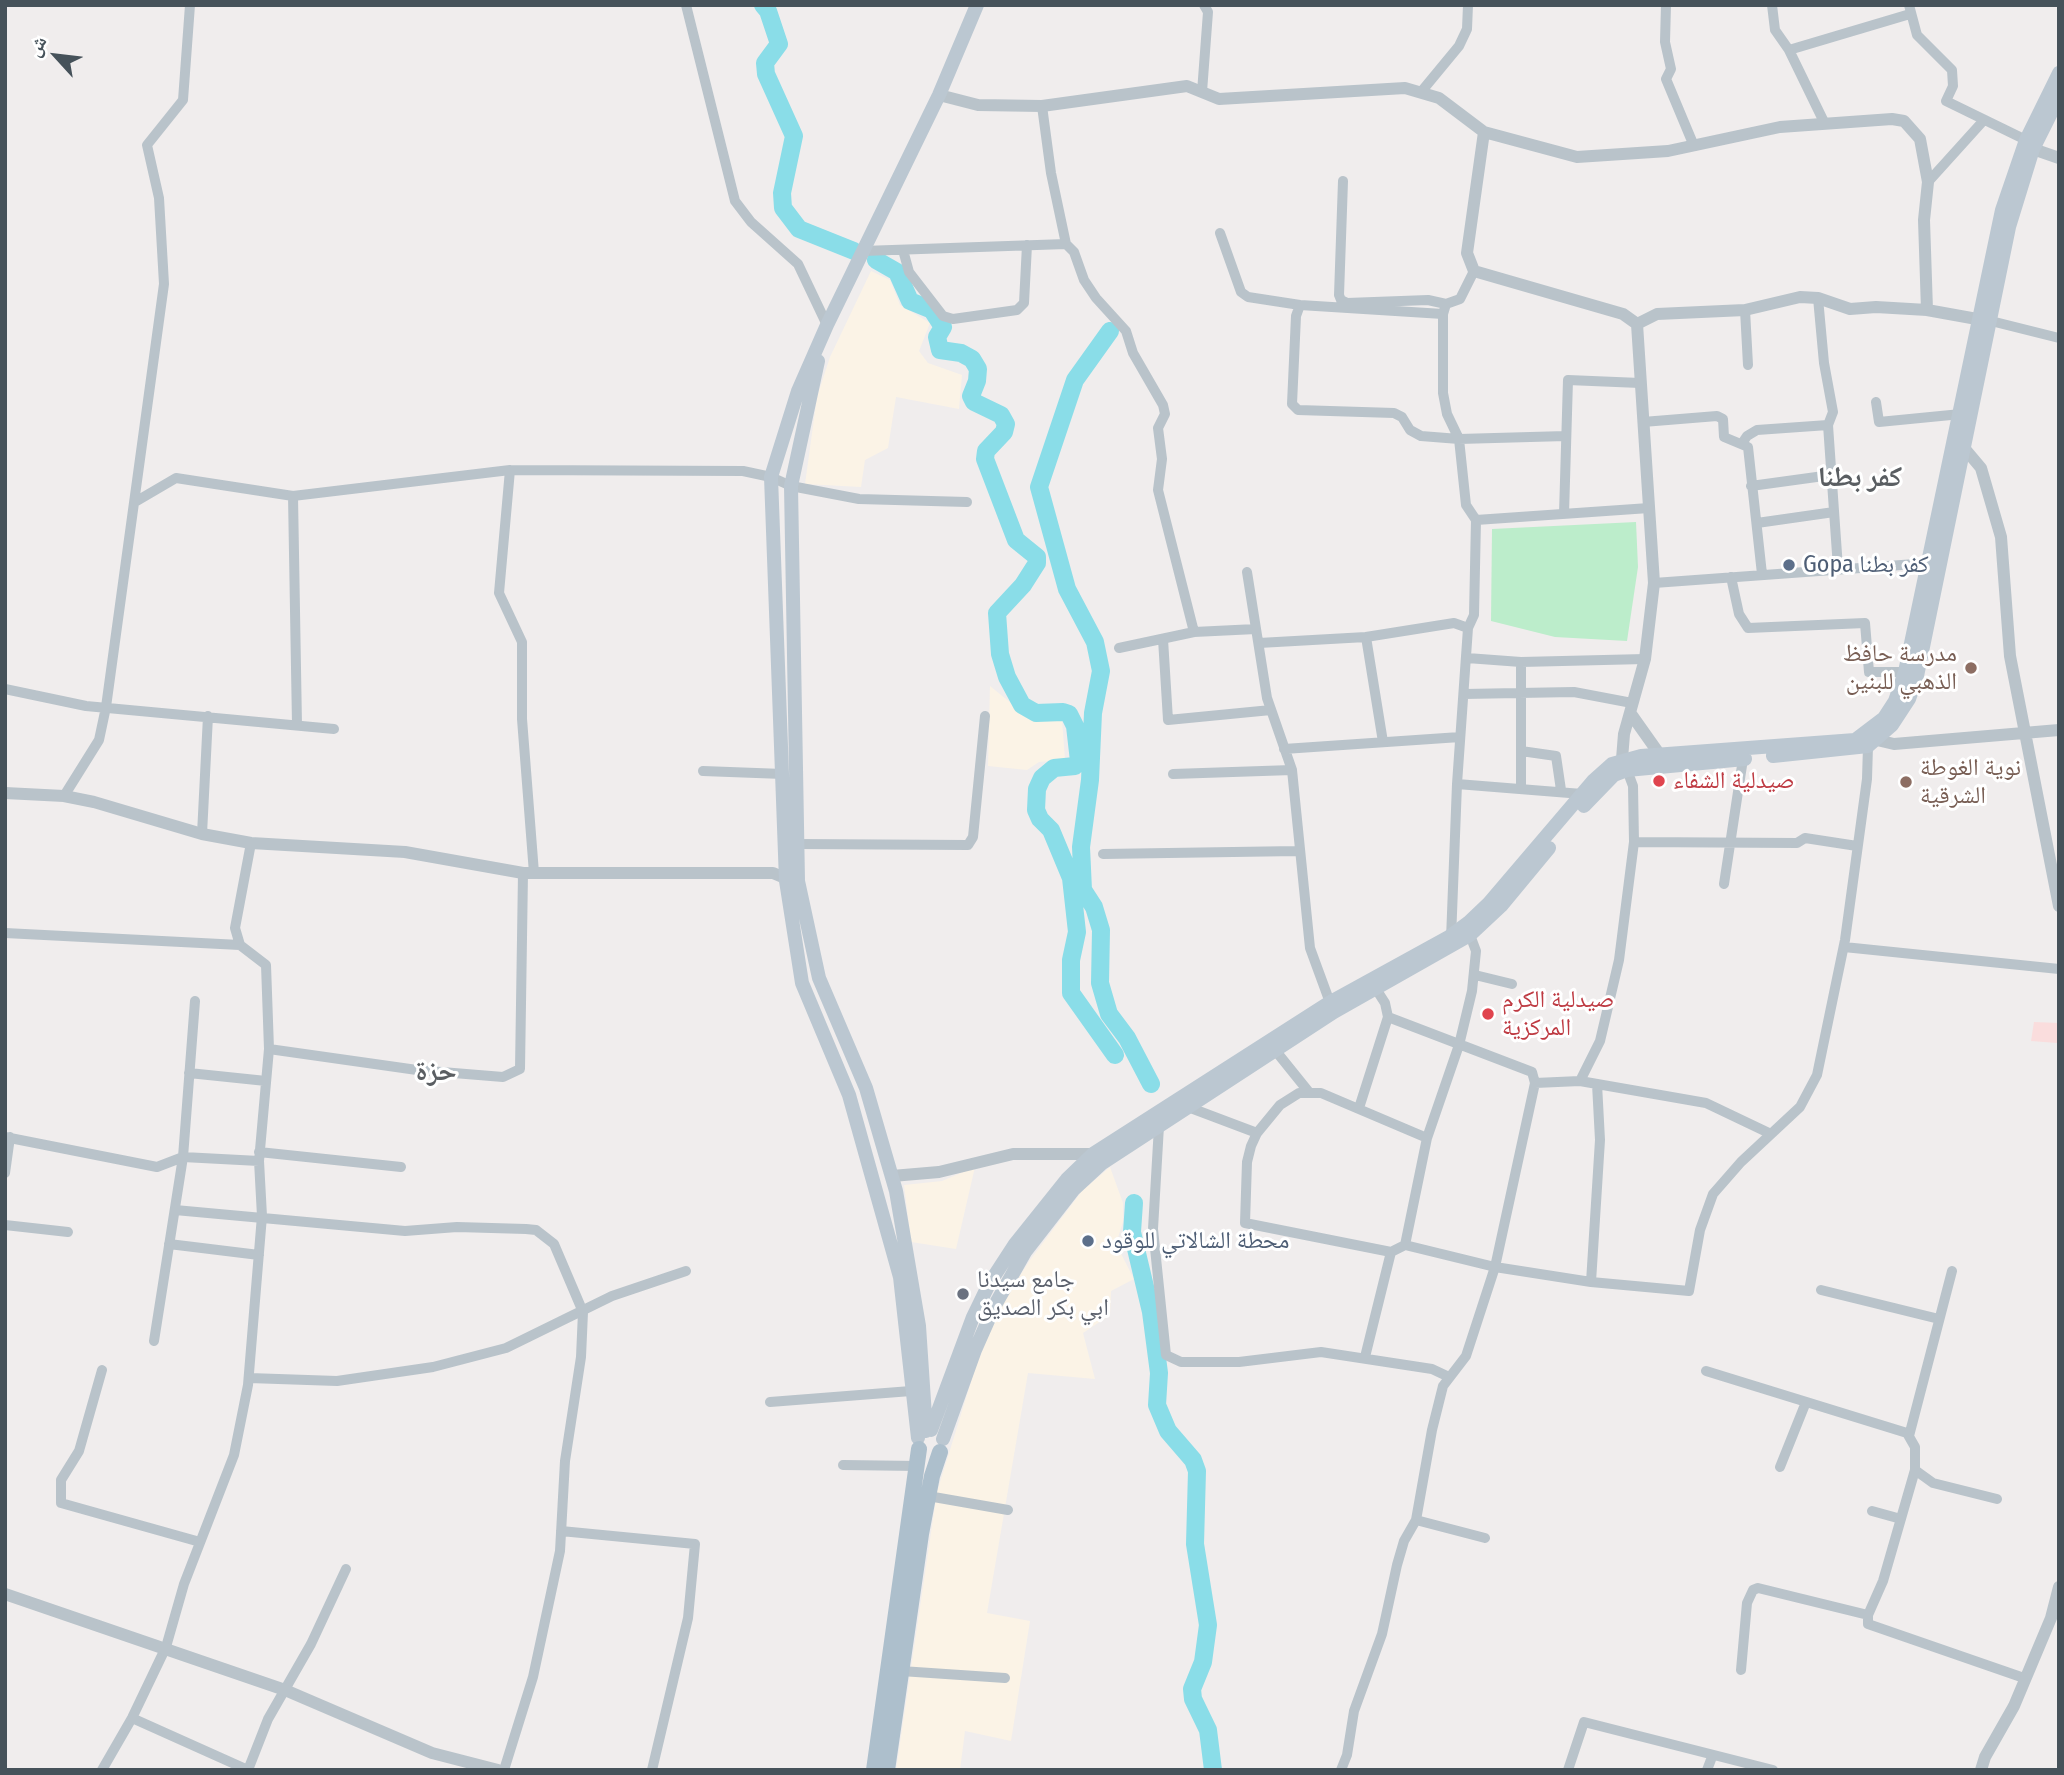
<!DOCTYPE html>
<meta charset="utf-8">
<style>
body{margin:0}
#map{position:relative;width:2064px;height:1775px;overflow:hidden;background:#f0eded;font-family:"Fira Sans Condensed","Noto Naskh Arabic",sans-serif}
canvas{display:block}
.frame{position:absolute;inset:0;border:7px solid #46525a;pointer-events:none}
.north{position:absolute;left:21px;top:21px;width:70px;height:70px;-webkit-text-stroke:5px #fff;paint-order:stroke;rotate:297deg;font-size:19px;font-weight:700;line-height:28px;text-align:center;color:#46525a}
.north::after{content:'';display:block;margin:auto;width:24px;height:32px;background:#46525a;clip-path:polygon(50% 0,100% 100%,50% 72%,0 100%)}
</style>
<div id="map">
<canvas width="2064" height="1775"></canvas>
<div class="frame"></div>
<div class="north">ش</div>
</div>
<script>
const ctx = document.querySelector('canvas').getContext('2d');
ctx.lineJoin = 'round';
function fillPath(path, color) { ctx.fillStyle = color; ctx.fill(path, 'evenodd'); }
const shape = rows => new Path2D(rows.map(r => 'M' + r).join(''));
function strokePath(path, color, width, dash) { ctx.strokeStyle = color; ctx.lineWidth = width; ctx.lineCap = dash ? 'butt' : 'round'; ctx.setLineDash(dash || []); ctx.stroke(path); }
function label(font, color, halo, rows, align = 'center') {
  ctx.font = font + ' "Fira Sans Condensed","Noto Naskh Arabic",sans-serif'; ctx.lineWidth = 6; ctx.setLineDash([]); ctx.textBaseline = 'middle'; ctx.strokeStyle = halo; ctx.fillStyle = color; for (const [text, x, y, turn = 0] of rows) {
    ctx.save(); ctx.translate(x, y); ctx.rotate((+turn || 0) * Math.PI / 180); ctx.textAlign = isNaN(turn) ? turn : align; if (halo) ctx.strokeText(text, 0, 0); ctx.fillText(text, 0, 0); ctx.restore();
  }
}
fillPath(shape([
 [871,271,890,280,900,305,930,323,919,351,928,363,962,375,959,409,896,397,888,448,865,460,861,487,805,484,817,397,830,357],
 [990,686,1033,721,1062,719,1065,760,1039,762,1027,770,988,766],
 [975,1167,956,1249,911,1242,904,1185,942,1181],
 [1110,1167,1123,1203,1123,1222,1116,1244,1134,1279,1111,1291,1110,1315,1083,1333,1095,1379,1028,1373,987,1613,1030,1621,1011,1741,965,1731,960,1770,896,1770,937,1492,975,1369,1000,1307,1030,1260,1082,1191]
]), '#fbf3e6');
fillPath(shape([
 [2034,1022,2059,1023,2057,1043,2031,1041]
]), '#fadddd');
fillPath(shape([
 [1636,522,1638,567,1627,641,1555,637,1491,621,1492,529]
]), '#bcedcb');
strokePath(shape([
 [763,5,768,11,779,44,765,63,766,74,794,136,782,193,783,208,799,229,854,251],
 [876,260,897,272,910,301,932,310,943,327,937,337,940,350,961,353,972,359,978,369,977,381,971,396,974,402,1001,415,1006,424,1004,432,986,451,985,459,1016,540,1037,557,1037,563,1023,585,997,613,1000,654,1007,677,1022,705,1036,713,1063,712,1069,714,1075,726,1079,761,1075,766,1054,768,1042,778,1037,789,1036,810,1040,819,1051,830,1071,878,1077,932,1071,960,1071,993,1115,1055],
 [1110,331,1075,380,1039,487,1067,589,1095,642,1101,671,1093,713,1090,780,1081,847,1083,890,1094,907,1101,930,1100,983,1109,1014,1127,1038,1151,1084],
 [1134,1203,1132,1232,1151,1312,1159,1373,1157,1405,1168,1431,1193,1460,1197,1471,1195,1544,1208,1625,1203,1662,1192,1689,1193,1699,1208,1730,1213,1770]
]), '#8adde8', 18);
strokePath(shape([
 [686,5,735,201,751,222,798,264,827,325],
 [1666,5,1665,42,1671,69,1666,79,1694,146],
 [1772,5,1775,30,1789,50,1825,124],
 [1909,5,1917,35,1952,70,1953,86,1946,101,2026,140],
 [1789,50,1910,14],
 [1202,92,1208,12,1204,5],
 [1421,92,1459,46,1467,29,1468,5],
 [1042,106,1051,173,1066,244,1074,252,1084,280,1096,298,1126,331,1133,353,1163,405,1165,414,1158,428,1162,459,1158,490,1194,632],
 [1343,181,1339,295,1341,300,1347,303,1428,300,1446,304],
 [1928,182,1984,120],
 [1220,233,1241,292,1248,297,1300,305,1443,314],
 [903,250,909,272,943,316,953,319,1017,310,1024,303,1027,245],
 [863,251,1066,244],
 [1818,298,1824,363,1833,412,1828,425,1838,568],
 [1300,305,1296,316,1292,404,1298,410,1394,413,1402,417,1410,430,1421,436,1459,439,1566,436],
 [1745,310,1748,365],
 [1991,321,2059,338],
 [1876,402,1879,422,1961,414],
 [1643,422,1717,416,1723,419,1724,437,1748,447,1762,574],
 [1743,442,1747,436,1757,430,1828,425],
 [510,470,499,593,522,642,522,719,534,873],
 [1751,486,1831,475],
 [293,496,297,725],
 [135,502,176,478,293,496,510,470,743,471,771,477,791,486,859,499,967,502],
 [1564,514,1568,380,1640,383],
 [1476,520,1649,508],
 [1757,523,1834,512],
 [1247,572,1267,698,1292,770,1310,948,1332,1008],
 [1731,577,1739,614,1748,628,1865,623,1869,672,1905,672],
 [1654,583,1929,563],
 [1366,637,1383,742],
 [1163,639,1168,720,1271,710],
 [1259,643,1366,637,1454,623,1468,628],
 [1119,648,1194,632,1256,629],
 [1467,658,1521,662,1645,659],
 [1521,662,1521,789],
 [5,689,86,706,334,729],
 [1464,694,1574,692,1632,703],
 [1284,749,1460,737],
 [1521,751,1556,756,1561,790],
 [703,771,783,774],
 [1173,774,1292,770],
 [1457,784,1582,794],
 [64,796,99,740,106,707,164,284,159,198,147,145,183,100,190,5],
 [202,834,208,716],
 [1634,842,1797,843,1805,838,1857,846],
 [797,844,968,845,973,837,985,716],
 [1103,854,1298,851],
 [1724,884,1743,759],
 [5,933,240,945],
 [1451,939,1457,784,1468,628,1474,615,1476,520,1466,505,1459,439,1447,414,1443,393,1443,314,1446,304,1460,299,1474,271],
 [1844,947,2059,969],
 [1475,975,1512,984],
 [269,1049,417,1070,503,1077,520,1069,523,873],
 [1275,1050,1308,1091],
 [189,1073,266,1081],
 [1580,1081,1600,1041,1619,960,1634,842,1633,786,1627,770],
 [1535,1083,1580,1081,1706,1103,1771,1134],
 [1188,1107,1257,1133],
 [1359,1108,1388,1017,1385,1003,1376,989],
 [1159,1126,1153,1229,1166,1355,1181,1362,1239,1362,1321,1352,1432,1369,1449,1377],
 [5,1137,157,1167,183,1157,259,1161],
 [1427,1138,1321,1093,1299,1093,1280,1105,1257,1133,1251,1146,1247,1162,1245,1223,1391,1252,1405,1245,1495,1267,1591,1282,1689,1291,1700,1230,1713,1194,1741,1162,1800,1107,1817,1075,1845,940,1867,779,1868,746],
 [259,1152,401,1167],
 [5,1173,10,1137],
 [175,1210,405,1231,457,1227,526,1229,536,1230,554,1244,583,1312,581,1357,565,1461,560,1551,533,1677,504,1770],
 [5,1225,68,1232],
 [169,1244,259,1255],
 [1405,1245,1427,1138,1459,1045,1472,991,1476,951,1470,935],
 [1591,1282,1600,1140,1597,1084],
 [1821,1290,1939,1319],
 [154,1341,183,1157,195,1001],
 [1365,1357,1391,1252],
 [102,1370,79,1451,61,1480,61,1503,200,1542],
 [1706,1371,1907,1433,1915,1447,1915,1470,1883,1581,1868,1615,1868,1624,2024,1678],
 [249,1378,337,1381,433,1367,506,1348,612,1296,686,1271],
 [770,1402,911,1391],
 [1909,1436,1952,1271],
 [843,1465,918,1466],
 [1780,1467,1806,1402],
 [1915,1470,1933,1483,1997,1499],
 [928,1496,1008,1510],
 [1872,1511,1901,1519],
 [1416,1520,1485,1538],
 [561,1531,695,1544,688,1618,652,1770],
 [1741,1670,1747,1603,1753,1590,1758,1588,1868,1615],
 [901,1671,1005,1678],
 [132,1718,248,1770,268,1719,311,1644,346,1569],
 [102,1770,132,1718,166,1647,184,1584,234,1455,248,1385,262,1216,259,1161,269,1049,266,965,240,945,235,928,251,843],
 [1341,1770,1347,1755,1354,1711,1382,1634,1397,1565,1404,1541,1416,1520,1432,1430,1443,1386,1466,1356,1495,1267,1535,1083,1532,1072,1388,1017],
 [1568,1770,1584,1722,1773,1770],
 [1707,1770,1712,1757]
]), '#b9c3ca', 10);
strokePath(shape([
 [939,95,978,105,1042,106,1187,86,1219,99,1405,88,1439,98,1484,132,1577,157,1668,151,1780,127,1892,119,1904,121,1920,139,1928,182,1924,220,1927,310],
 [1484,132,1467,253,1474,271,1623,314,1637,324,1657,314,1745,310,1800,297,1818,298,1850,309,1876,307,1927,310,1988,321],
 [2029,143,2033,149,2059,158],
 [1965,449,1981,468,2001,537,2010,656,2059,906],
 [1631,714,1660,755],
 [1877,740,1894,744,2059,730],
 [1627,770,1622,759,1624,734,1645,659,1654,583,1637,324],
 [5,793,64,796,94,802,202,834,251,843,405,852,523,873,773,873,792,881],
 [892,1176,939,1172,1013,1154,1093,1154],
 [5,1594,285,1690,432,1753,498,1770],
 [1981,1770,1985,1757,2014,1706,2051,1618,2059,1587]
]), '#b9c3ca', 12);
strokePath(shape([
 [818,361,791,486,798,881,819,978,866,1088,896,1191,919,1326,926,1431],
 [1773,756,1868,746,1892,725,1909,699,1917,676,2009,227,2033,149,2059,97],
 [1584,806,1614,775,1627,770,1745,759],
 [931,1430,973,1317,989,1284,1015,1244,1067,1179,1093,1154,1329,1003,1449,937,1468,923,1489,903,1593,781,1612,764,1641,756,1855,740,1884,718,1895,701,1905,672,2002,210,2026,140,2059,73],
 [918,1438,900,1277,849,1095,802,983,786,881,771,477,798,391,827,325,939,95,977,5],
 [943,1439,975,1350,995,1305,1025,1252,1074,1189,1101,1164,1334,1012,1470,935,1501,906,1549,848]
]), '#bbc7d1', 14);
strokePath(shape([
 [874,1770,919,1449],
 [887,1770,921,1534,932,1476,940,1452]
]), '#adbfcc', 16);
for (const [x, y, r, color] of [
 [1789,565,7,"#5c6f8a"],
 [1971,668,7,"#8d6e63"],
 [1659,781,7,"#e0444e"],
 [1906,782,7,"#8d6e63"],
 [1488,1014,7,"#e0444e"],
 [1088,1241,7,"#5c6f8a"],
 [963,1294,7,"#6b7280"]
]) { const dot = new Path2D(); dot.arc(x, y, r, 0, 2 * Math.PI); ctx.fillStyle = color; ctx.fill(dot); strokePath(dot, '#fff', 2.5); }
label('24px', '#4e5e75', '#fff', [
 ["Gopa كفر بطنا",1803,565],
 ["محطة الشالاتي للوقود",1102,1241]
], 'left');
label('24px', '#785e54', '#fff', [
 ["مدرسة حافظ",1957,654],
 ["الذهبي للبنين",1957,682],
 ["نوية الغوطة",1920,768,"left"],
 ["الشرقية",1920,796,"left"]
], 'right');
label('24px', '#be3a42', '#fff', [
 ["صيدلية الشفاء",1673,781],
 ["صيدلية الكرم",1502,1000],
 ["المركزية",1502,1028]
], 'left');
label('24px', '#5b616d', '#fff', [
 ["جامع سيدنا",977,1280],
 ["ابي بكر الصديق",977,1308]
], 'left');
label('bold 28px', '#5a5e62', '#fff', [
 ["كفر بطنا",1860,478],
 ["حزة",436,1072]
]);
</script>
